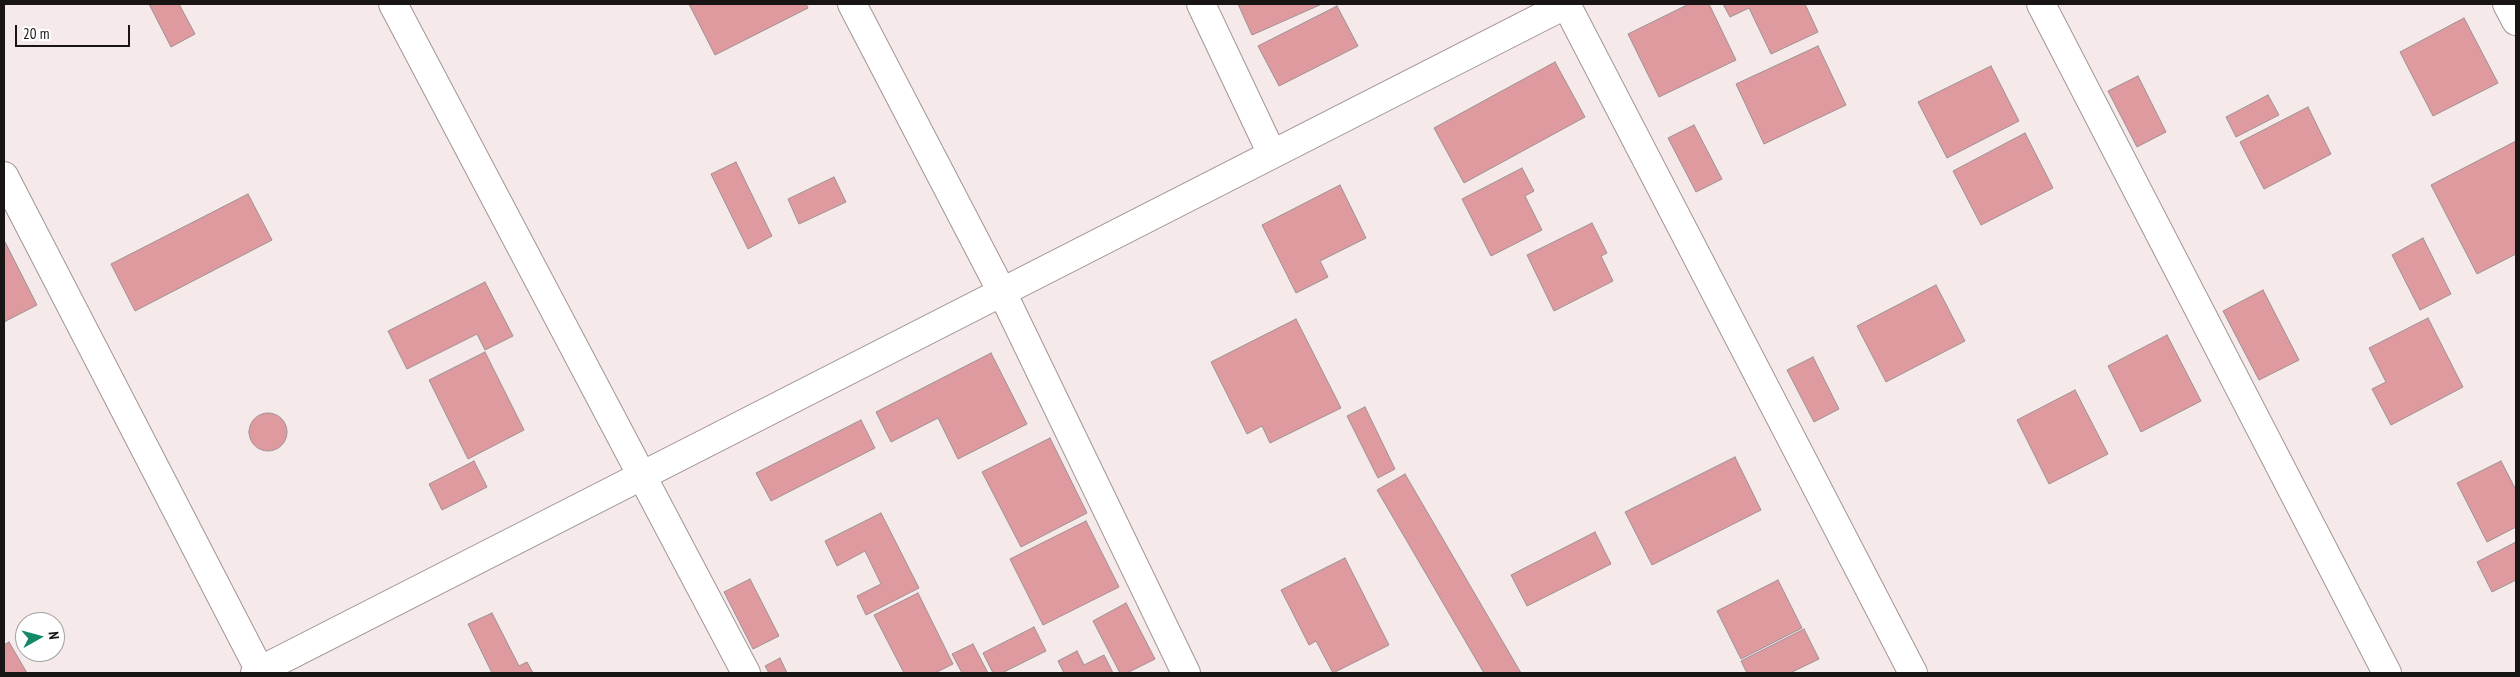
<!DOCTYPE html>
<style>
body{margin:0}
#map{position:relative;width:2520px;height:677px;overflow:hidden;background:#f6e9ea;font-family:"PT Sans Narrow",sans-serif}
canvas{display:block}
.frame{position:absolute;inset:0;border:5px solid #191515;pointer-events:none}
.north{position:absolute;left:15px;top:612px;width:50px;height:50px;box-sizing:border-box;background:#fff;border:1px solid #a3a1a1;border-radius:50%;rotate:83deg;font-size:14px;font-weight:700;line-height:20px;text-align:center;color:#191515}
.north::after{content:'';display:block;margin:auto;width:18px;height:22px;background:#148868;clip-path:polygon(50% 0,100% 100%,50% 72%,0 100%)}
.scale{position:absolute;left:15px;top:25px;width:115px;height:22px;box-sizing:border-box;border:2px solid #191515;border-top:0;padding-left:6px;font-size:15px;line-height:18px;white-space:nowrap;color:#191515;-webkit-text-stroke:4px #fff;paint-order:stroke}
</style>
<div id="map">
<canvas width="2520" height="677"></canvas>
<div class="frame"></div>
<div class="north">N</div>
<div class="scale">20 m</div>
</div>
<script>
const ctx = document.querySelector('canvas').getContext('2d');
ctx.lineJoin = 'round';
function fillPath(path, color) { ctx.fillStyle = color; ctx.fill(path, 'evenodd'); }
const shape = rows => new Path2D(rows.map(r => 'M' + r).join(''));
function strokePath(path, color, width, dash) { ctx.strokeStyle = color; ctx.lineWidth = width; ctx.lineCap = dash ? 'butt' : 'round'; ctx.setLineDash(dash || []); ctx.stroke(path); }
const building = shape([
 [149,4,179,4,195,34,171,47,149,4],
 [689,4,806,4,808,8,715,55,689,4],
 [1238,4,1322,4,1252,35,1238,4],
 [1689,4,1709,4,1736,60,1659,97,1628,34,1689,4],
 [1723,4,1805,4,1818,32,1771,54,1749,8,1730,17,1723,4],
 [1337,6,1358,46,1279,86,1258,46,1337,6],
 [2464,18,2498,83,2433,116,2400,52,2464,18],
 [1818,46,1846,105,1764,144,1736,84,1818,46],
 [1555,62,1585,117,1464,183,1434,128,1555,62],
 [1991,66,2019,121,1947,158,1918,102,1991,66],
 [2138,76,2166,132,2137,147,2108,91,2138,76],
 [2268,95,2279,115,2236,137,2226,117,2268,95],
 [2308,107,2331,154,2264,189,2240,142,2308,107],
 [1694,125,1722,179,1696,192,1668,138,1694,125],
 [2025,133,2053,188,1981,225,1953,171,2025,133],
 [2516,141,2516,254,2477,274,2431,185,2516,141],
 [736,162,772,236,748,249,711,174,736,162],
 [1522,168,1534,191,1525,196,1542,230,1491,256,1462,199,1522,168],
 [834,177,846,202,799,224,788,199,834,177],
 [1340,185,1366,238,1320,261,1328,277,1296,293,1262,225,1340,185],
 [248,194,272,240,135,311,111,264,248,194],
 [1592,223,1607,253,1601,256,1613,281,1554,311,1527,255,1592,223],
 [2423,238,2451,294,2420,310,2392,255,2423,238],
 [4,240,37,305,4,322,4,240],
 [485,282,513,336,485,350,477,334,407,369,388,331,485,282],
 [1936,285,1965,341,1886,382,1857,326,1936,285],
 [2263,290,2299,360,2259,380,2223,311,2263,290],
 [2428,318,2463,387,2391,425,2372,389,2386,382,2369,348,2428,318],
 [1296,319,1341,408,1270,443,1262,426,1247,434,1211,362,1296,319],
 [2167,335,2201,401,2141,432,2108,366,2167,335],
 [485,352,524,430,468,459,429,380,485,352],
 [991,353,1027,424,958,459,938,418,891,442,876,412,991,353],
 [1813,357,1839,409,1814,422,1787,370,1813,357],
 [2075,390,2108,454,2049,484,2017,420,2075,390],
 [1365,407,1395,469,1378,478,1347,416,1365,407],
 '249 432a19 19 0 1 1 38 0a19 19 0 1 1-38 0Z',
 [861,420,875,448,771,501,756,473,861,420],
 [1050,438,1087,513,1021,547,982,472,1050,438],
 [1735,457,1761,510,1652,565,1625,512,1735,457],
 [474,461,487,487,442,510,429,484,474,461],
 [2501,461,2516,490,2516,527,2487,542,2457,483,2501,461],
 [1405,474,1521,673,1484,673,1377,490,1405,474],
 [881,513,919,588,866,615,857,596,881,584,865,551,837,566,825,541,881,513],
 [1086,521,1119,587,1043,625,1010,559,1086,521],
 [1595,532,1611,564,1527,606,1511,575,1595,532],
 [2516,542,2516,580,2492,592,2477,562,2516,542],
 [1345,558,1389,645,1333,673,1316,641,1309,645,1281,590,1345,558],
 [750,579,779,636,753,649,724,592,750,579],
 [1778,580,1802,628,1741,659,1717,611,1778,580],
 [918,593,953,664,935,673,904,673,874,615,918,593],
 [1126,603,1155,659,1127,673,1120,673,1093,621,1126,603],
 [492,613,519,666,527,662,533,673,492,673,468,624,492,613],
 [1034,627,1046,651,1002,673,993,673,983,653,1034,627],
 [1804,629,1819,659,1790,673,1747,673,1741,661,1804,629],
 [9,642,27,673,4,673,4,645,9,642],
 [973,644,988,673,962,673,952,654,973,644],
 [1077,651,1084,665,1104,655,1113,673,1064,673,1058,661,1077,651],
 [780,658,787,673,769,673,765,666,780,658]
]);
fillPath(building, '#df9aa0');
strokePath(building, '#9d9192', 1);
const street = shape([
 [393,4,746,673],
 [852,4,1002,292,1186,673],
 [1201,4,1272,154],
 [1566,4,1913,673],
 [2041,4,2387,673],
 [2507,4,2516,21],
 [4,176,261,673],
 [255,673,1567,4]
]);
strokePath(street, '#a19595', 30);
strokePath(street, '#fff', 28);
</script>
